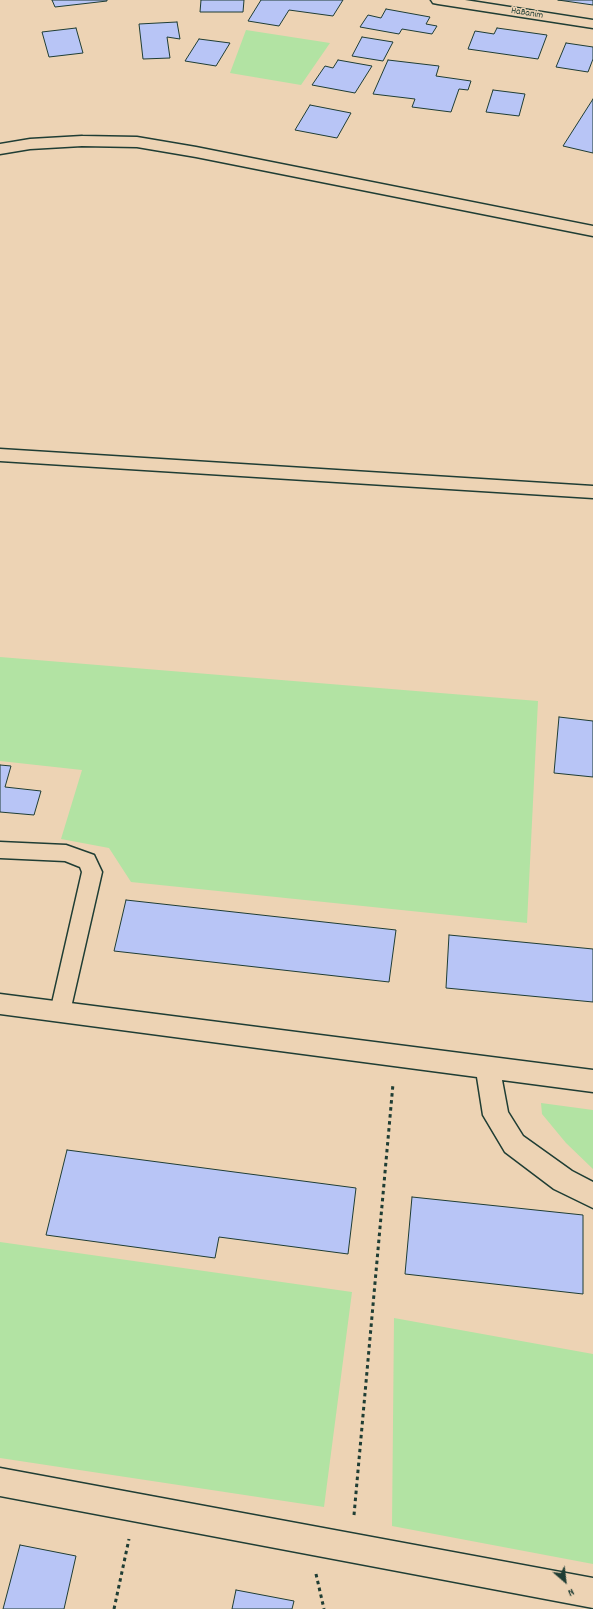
<!DOCTYPE html>
<style>
body{margin:0}
#map{position:relative;width:593px;height:1609px;overflow:hidden;background:#edd3b4;font-family:Dekko,sans-serif}
canvas{display:block}
.north{position:absolute;left:545px;top:1561px;width:40px;height:40px;-webkit-text-stroke:3px #edd3b4;paint-order:stroke;rotate:152deg;font-size:11px;font-weight:700;line-height:16px;text-align:center;color:#1f3d34}
.north::after{content:'';display:block;margin:auto;width:14px;height:18px;background:#1f3d34;clip-path:polygon(50% 0,100% 100%,50% 72%,0 100%)}
</style>
<div id="map">
<canvas width="593" height="1609"></canvas>
<div class="north">N</div>
</div>
<script>
const ctx = document.querySelector('canvas').getContext('2d');
ctx.lineJoin = 'round';
function fillPath(path, color) { ctx.fillStyle = color; ctx.fill(path, 'evenodd'); }
const shape = rows => new Path2D(rows.map(r => 'M' + r).join(''));
function strokePath(path, color, width, dash) { ctx.strokeStyle = color; ctx.lineWidth = width; ctx.lineCap = dash ? 'butt' : 'round'; ctx.setLineDash(dash || []); ctx.stroke(path); }
function label(font, color, halo, rows, align = 'center') {
  ctx.font = font + ' Dekko,sans-serif'; ctx.lineWidth = 3; ctx.setLineDash([]); ctx.textBaseline = 'middle'; ctx.strokeStyle = halo; ctx.fillStyle = color; for (const [text, x, y, turn = 0] of rows) {
    ctx.save(); ctx.translate(x, y); ctx.rotate((+turn || 0) * Math.PI / 180); ctx.textAlign = isNaN(turn) ? turn : align; if (halo) ctx.strokeText(text, 0, 0); ctx.fillText(text, 0, 0); ctx.restore();
  }
}
fillPath(shape([
 [246,30,330,43,301,85,230,73],
 [0,657,538,701,527,923,131,882,109,848,61,839,82,770,0,761],
 [541,1103,593,1110,593,1169,566,1143,542,1114],
 [0,1242,352,1292,324,1507,0,1458],
 [394,1318,593,1354,593,1564,392,1526]
]), '#b2e3a3');
const building = shape([
 [52,0,107,0,107,1,55,7,52,0],
 [201,0,244,0,243,12,200,12,201,0],
 [261,0,343,0,333,16,289,10,279,26,248,21,261,0],
 [558,0,593,0,593,5,558,0],
 [386,9,430,17,426,24,437,26,432,34,402,29,399,34,360,27,368,15,381,18,386,9],
 [177,22,180,39,167,37,170,58,143,59,139,24,177,22],
 [76,28,83,53,49,57,42,32,76,28],
 [497,28,547,35,538,59,468,49,475,31,494,34,497,28],
 [362,37,393,42,383,61,352,56,362,37],
 [199,39,230,43,216,66,185,61,199,39],
 [566,43,593,47,593,59,588,72,556,67,566,43],
 [338,60,372,66,355,93,312,85,325,66,333,68,338,60],
 [388,60,439,66,436,76,471,81,468,90,459,89,451,112,412,107,415,99,373,94,388,60],
 [493,90,525,94,519,116,486,112,493,90],
 [593,99,593,153,563,146,593,99],
 [310,105,351,113,337,138,295,130,310,105],
 [559,717,593,721,593,777,554,773,559,717],
 [0,765,11,766,5,787,41,791,34,815,0,812,0,765],
 [126,900,396,930,389,982,114,951,126,900],
 [449,935,593,949,593,1002,446,988,449,935],
 [67,1150,356,1188,348,1254,219,1237,215,1258,46,1235,67,1150],
 [412,1197,583,1215,583,1294,405,1274,412,1197],
 [20,1545,76,1556,64,1609,3,1609,20,1545],
 [236,1590,294,1601,292,1609,232,1609,236,1590]
]);
fillPath(building, '#b8c5f6');
strokePath(building, '#1f3d34', 1);
const service = shape([
 [0,842,66,845,94,855,102,872,70,1012,67,1018,60,1021,53,1018,50,1012,82,872,80,867,65,861,0,858,0,842]
]);
const minor = shape([
 [82,136,137,137,196,147,593,226,593,236,196,157,137,147,82,146,30,149,0,154,0,144,30,139,82,136],
 [0,449,593,486,593,498,0,461,0,449],
 [0,994,593,1070,593,1092,502,1080,508,1112,523,1136,572,1171,593,1182,593,1208,554,1189,505,1152,483,1115,477,1077,0,1014,0,994],
 [0,1468,593,1578,593,1608,0,1496,0,1468]
]);
const tertiary = shape([
 [431,0,465,0,593,20,593,28,438,4,433,3,431,0]
]);
strokePath(service, '#1f3d34', 3);
strokePath(minor, '#1f3d34', 3);
strokePath(tertiary, '#1f3d34', 3);
strokePath(shape([
 [354,1515,393,1084],
 [316,1574,324,1609],
 [114,1609,129,1539]
]), '#1f3d34', 3, [3.5, 3.5]);
fillPath(service, '#edd3b4');
fillPath(minor, '#edd3b4');
fillPath(tertiary, '#edd3b4');
label('10px', '#1f3d34', '#edd3b4', [
 ["HaBanim",527,14,9]
]);
</script>
